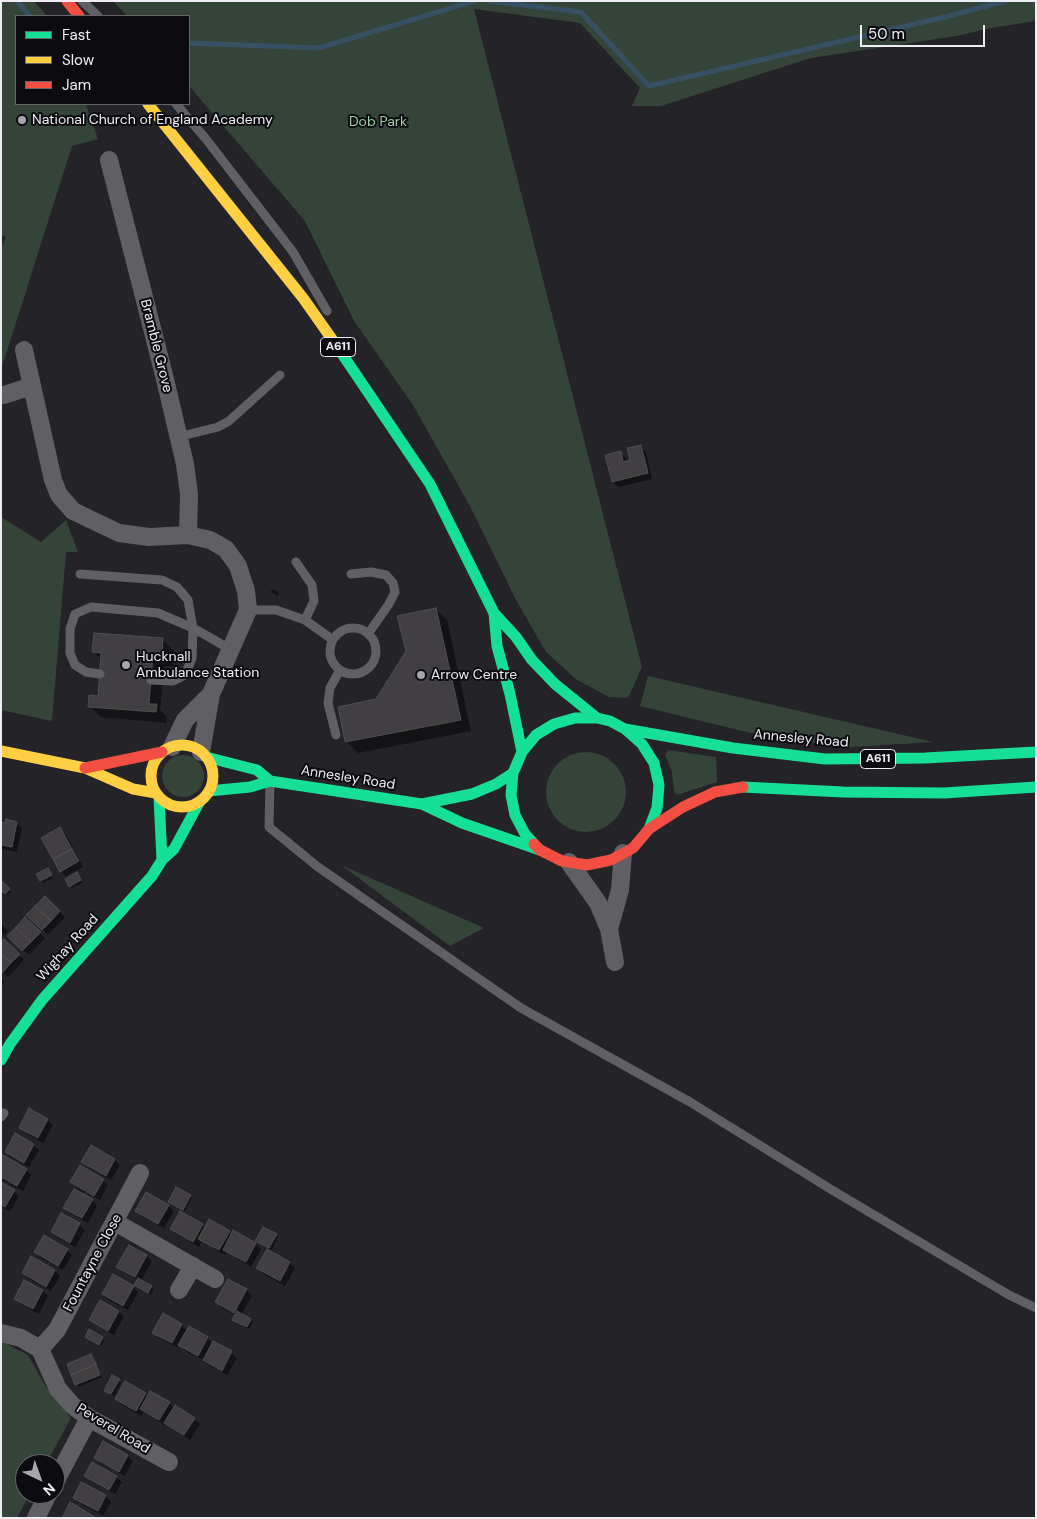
<!DOCTYPE html>
<style>
body{margin:0}
#map{position:relative;width:1037px;height:1519px;overflow:hidden;background:#242328;font-family:"DM Sans",sans-serif}
canvas{display:block}
.frame{position:absolute;inset:0;border:2px solid #eeedf3;pointer-events:none}
.legend{position:absolute;left:15px;top:15px;width:175px;height:90px;box-sizing:border-box;background:#0c0b0f;border:1px solid #66656a;margin:0;padding:6px 9px;list-style:none;font-size:15px;color:#eeedf3}
.legend li{display:flex;align-items:center;gap:10px;height:25px}
.legend b{width:25px;border:1px solid #66656a}
.north{position:absolute;left:15px;top:1454px;width:50px;height:50px;box-sizing:border-box;background:#0c0b0f;border:1px solid #66656a;border-radius:50%;rotate:138deg;font-size:14px;font-weight:700;line-height:20px;text-align:center;color:#eeedf3}
.north::after{content:'';display:block;margin:auto;width:18px;height:22px;background:#a7a6ac;clip-path:polygon(50% 0,100% 100%,50% 72%,0 100%)}
.scale{position:absolute;left:860px;top:25px;width:125px;height:22px;box-sizing:border-box;border:2px solid #eeedf3;border-top:0;padding-left:6px;font-size:15px;line-height:18px;white-space:nowrap;color:#eeedf3;-webkit-text-stroke:4px #0c0b0f;paint-order:stroke}
</style>
<div id="map">
<canvas width="1037" height="1519"></canvas>
<div class="frame"></div>
<ul class="legend">
<li><b style="height:6px;background:#16e098"></b>Fast</li>
<li><b style="height:6px;background:#ffcf43"></b>Slow</li>
<li><b style="height:6px;background:#f24e42"></b>Jam</li>
</ul>
<div class="north">N</div>
<div class="scale">50 m</div>
</div>
<script>
const ctx = document.querySelector('canvas').getContext('2d');
ctx.lineJoin = 'round';
function fillPath(path, color) { ctx.fillStyle = color; ctx.fill(path, 'evenodd'); }
const shape = rows => new Path2D(rows.map(r => 'M' + r).join(''));
function strokePath(path, color, width, dash) { ctx.strokeStyle = color; ctx.lineWidth = width; ctx.lineCap = dash ? 'butt' : 'round'; ctx.setLineDash(dash || []); ctx.stroke(path); }
function label(font, color, halo, rows, align = 'center') {
  ctx.font = font + ' "DM Sans",sans-serif'; ctx.lineWidth = 4; ctx.setLineDash([]); ctx.textBaseline = 'middle'; ctx.strokeStyle = halo; ctx.fillStyle = color; for (const [text, x, y, turn = 0] of rows) {
    ctx.save(); ctx.translate(x, y); ctx.rotate((+turn || 0) * Math.PI / 180); ctx.textAlign = isNaN(turn) ? turn : align; if (halo) ctx.strokeText(text, 0, 0); ctx.fillText(text, 0, 0); ctx.restore();
  }
}
fillPath(shape([
 [1,1,34,1,47,16,16,16,16,104,86,104,98,139,72,146,1,370,1,249,6,237,1,235],
 [113,1,1036,1,1036,21,991,28,957,36,811,58,661,106,632,106,640,88,580,23,474,9,642,667,628,698,609,697,577,680,546,652,515,598,471,508,413,405,354,321,305,221,189,86,189,16,127,16],
 [1,517,41,542,66,520,78,552,66,552,52,721,1,710],
 [648,676,933,742,851,747,771,738,640,706],
 [668,750,716,757,717,782,677,795,674,792,672,772,665,755],
 '546 792a40 40 0 1 1 80 0a40 40 0 1 1-80 0Z',
 '162 776a21 21 0 1 1 42 0a21 21 0 1 1-42 0Z',
 [341,865,484,928,450,946],
 [1,1341,28,1355,46,1387,71,1418,46,1464,25,1464,25,1494,30,1494,17,1518,1,1518]
]), '#354438');
fillPath(shape([
 [640,446,646,452,652,479,619,487,613,482,620,453,626,458,627,462,631,461],
 [272,589,279,592,278,596,271,592],
 [435,609,447,620,471,731,358,753,346,741,377,700],
 [163,640,174,651,173,666,164,666,160,710,167,717,167,723,101,717,89,706,99,697,102,660,93,651],
 [16,823,22,828,17,852,1,849,1,824],
 [60,829,66,834,83,867,66,876,61,871],
 [50,872,53,878,43,883,38,874],
 [79,876,82,883,72,888,70,886],
 [1,882,11,892,8,895,1,888],
 [45,898,65,917,48,935,28,915],
 [25,919,45,938,29,955,8,936],
 [1,924,8,931,4,935,1,932],
 [4,941,24,960,8,977,1,970],
 [1,978,5,982,1,986],
 [47,1120,53,1125,43,1143,26,1133,20,1127],
 [33,1145,39,1150,29,1167,11,1157,6,1152],
 [92,1147,115,1160,120,1165,111,1180,88,1167,83,1162],
 [1,1161,26,1170,31,1175,23,1191,1,1179],
 [103,1180,108,1185,100,1200,77,1188,72,1182],
 [1,1184,14,1191,19,1196,10,1212,1,1206],
 [190,1196,192,1198,185,1211,172,1204],
 [92,1200,97,1206,88,1223,70,1213,65,1208],
 [168,1206,174,1211,164,1228,142,1216,137,1210],
 [61,1215,79,1224,85,1230,75,1247,57,1237,52,1232],
 [203,1225,206,1228,229,1232,232,1235,255,1244,261,1249,251,1267,227,1252,225,1255,202,1241,199,1247,177,1234,171,1229],
 [276,1235,278,1237,272,1250,259,1243],
 [129,1246,147,1256,152,1261,141,1281,154,1289,151,1294,138,1288,136,1285,138,1280,123,1272,118,1267],
 [67,1250,72,1255,63,1270,41,1258,35,1252],
 [289,1263,295,1268,285,1286,263,1274,258,1268],
 [55,1271,60,1276,51,1291,29,1279,23,1273],
 [229,1280,247,1290,252,1296,241,1315,253,1322,249,1329,236,1322,234,1319,236,1315,222,1308,217,1302],
 [25,1281,43,1291,48,1296,39,1314,21,1304,15,1299],
 [133,1287,138,1292,128,1310,109,1300,103,1294],
 [118,1312,124,1317,114,1335,96,1325,90,1320],
 [181,1325,188,1331,207,1338,213,1344,231,1352,237,1358,227,1375,209,1365,204,1360,185,1351,179,1344,177,1347,159,1338,154,1332],
 [102,1338,104,1341,101,1346,88,1339],
 [91,1355,102,1377,79,1387,68,1365],
 [119,1380,121,1383,114,1396,108,1393],
 [145,1394,148,1397,169,1403,174,1408,194,1419,200,1424,190,1440,166,1423,165,1425,144,1411,141,1416,121,1404,116,1399],
 [127,1456,133,1461,125,1476,101,1463,95,1458],
 [85,1476,116,1477,122,1482,115,1494,91,1481],
 [82,1484,106,1496,111,1502,103,1516,80,1503,74,1498]
]), '#0007');
strokePath(shape([
 [17,1,30,16],
 [489,1,581,12,649,86,945,17,1005,1],
 [189,43,319,48,474,1]
]), '#385064', 5);
const building = shape([
 [641,445,648,473,612,482,605,455,621,451,623,462,630,460,627,448,641,445],
 [436,608,461,720,345,742,338,707,376,699,406,651,397,616,436,608],
 [94,633,163,638,162,656,153,655,149,704,157,704,156,712,88,707,89,695,98,696,101,653,92,652,94,633],
 [6,819,17,822,12,847,1,845,1,822,5,823,6,819],
 [60,827,72,849,53,859,41,838,60,827],
 [72,849,79,861,60,872,53,859,72,849],
 [48,868,52,875,40,881,36,874,48,868],
 [77,872,81,880,69,887,65,879,77,872],
 [1,880,10,889,5,894,1,890,1,880],
 [45,896,60,911,51,921,35,906,45,896],
 [35,906,51,921,42,930,26,915,35,906],
 [25,917,41,932,31,942,16,927,25,917],
 [16,927,31,942,22,951,7,936,16,927],
 [4,939,20,954,11,963,1,954,1,942,4,939],
 [1,954,11,963,2,973,1,972,1,954],
 [29,1108,48,1119,38,1138,19,1128,29,1108],
 [15,1133,34,1144,24,1163,5,1152,15,1133],
 [91,1145,115,1159,106,1176,81,1162,91,1145],
 [3,1155,27,1169,17,1186,1,1177,1,1158,3,1155],
 [80,1165,104,1179,94,1196,70,1182,80,1165],
 [1,1182,15,1190,5,1207,1,1205,1,1182],
 [176,1187,191,1195,183,1210,168,1202,176,1187],
 [74,1189,93,1199,82,1218,63,1208,74,1189],
 [146,1192,169,1205,158,1224,135,1211,146,1192],
 [180,1211,203,1224,193,1242,170,1229,180,1211],
 [61,1213,80,1223,70,1243,51,1232,61,1213],
 [209,1219,230,1231,219,1250,198,1239,209,1219],
 [263,1227,277,1234,269,1248,255,1241,263,1227],
 [233,1230,256,1243,246,1262,223,1250,233,1230],
 [44,1235,68,1249,58,1266,34,1252,44,1235],
 [129,1245,147,1255,135,1277,116,1267,129,1245],
 [267,1249,290,1262,280,1281,256,1268,267,1249],
 [31,1256,55,1270,46,1287,22,1273,31,1256],
 [113,1274,134,1286,123,1306,102,1294,113,1274],
 [138,1278,152,1286,148,1293,134,1285,138,1278],
 [228,1279,247,1289,234,1313,215,1302,228,1279],
 [24,1280,43,1290,33,1309,14,1299,24,1280],
 [100,1300,119,1311,108,1331,89,1320,100,1300],
 [237,1311,251,1319,247,1327,232,1320,237,1311],
 [163,1313,182,1324,172,1343,152,1333,163,1313],
 [189,1326,208,1337,198,1356,178,1345,189,1326],
 [89,1329,103,1337,99,1345,85,1337,89,1329],
 [213,1341,232,1351,222,1371,203,1360,213,1341],
 [91,1354,96,1364,71,1375,67,1364,91,1354],
 [96,1364,100,1375,75,1385,71,1375,96,1364],
 [112,1375,120,1379,111,1394,104,1391,112,1375],
 [125,1381,146,1393,136,1411,115,1399,125,1381],
 [150,1391,170,1402,159,1420,140,1409,150,1391],
 [175,1405,195,1418,184,1435,164,1423,175,1405],
 [103,1441,128,1455,119,1472,94,1458,103,1441],
 [92,1462,117,1476,109,1490,84,1476,92,1462],
 [81,1482,106,1495,98,1511,73,1498,81,1482],
 [70,1502,95,1517,94,1518,62,1518,70,1502]
]);
fillPath(building, '#413f42');
strokePath(building, '#514e50', 1);
strokePath(shape([
 [82,1,98,16],
 [176,104,206,139,293,252,327,311],
 [178,437,218,427,229,421,280,375],
 [296,562,312,585,314,601,305,620],
 [80,574,162,580,177,587,188,600,193,628,192,658,185,675,173,681,151,680],
 [351,574,371,572,386,575,393,583,395,592,389,604,368,634],
 [248,610,276,610,305,620,333,640],
 '330 651a23 23 0 1 1 46 0a23 23 0 1 1-46 0Z',
 [100,674,86,672,75,665,70,653,70,629,75,614,91,607,158,613,193,628,230,649],
 [336,735,328,703,330,688,340,670],
 [270,783,269,827,318,867,521,1008,690,1102,832,1190,1009,1295,1036,1308],
 [1,1117,4,1113]
]), '#605f64', 9);
strokePath(shape([
 [109,160,164,375,185,464,189,494,188,535],
 [24,350,53,480,59,495,73,511,119,533,149,537,188,535,210,540,226,549,238,566,246,591,248,610,211,694,201,752],
 [4,395,32,386],
 [172,747,185,720,211,694],
 [569,862,598,903,609,929,615,962],
 [609,929,620,890,623,853],
 [115,1222,215,1279],
 [179,1290,193,1266],
 [1,1333,21,1338,40,1349,58,1389,72,1405,89,1418,169,1462],
 [40,1349,57,1330,140,1173],
 [55,1482,89,1418],
 [36,1518,48,1494]
]), '#605f64', 18);
strokePath(shape([
 [334,342,430,484,494,613,516,637,532,660,555,684,597,718],
 [494,613,497,646,510,694,522,752],
 [625,729,733,748,825,759,925,758,1036,752],
 [206,757,257,770,270,781],
 [743,787,843,792,944,793,1036,787],
 [209,791,250,787,270,781,422,804,462,823,540,850],
 [159,797,162,860],
 [422,804,472,794,496,784,513,773],
 [534,844,525,834,515,815,511,795,513,773,522,752,536,735,554,724,575,718,597,718,610,721,625,729,642,744,654,763,659,785,657,808,649,829],
 [1,1060,10,1044,42,1000,152,876,162,860,174,849,200,801]
]), '#16e098', 11);
strokePath(shape([
 [148,104,303,298,334,342],
 '151 776a31 31 0 1 1 62 0a31 31 0 1 1-62 0Z',
 [1,751,85,768,133,789,156,793]
]), '#ffcf43', 11);
strokePath(shape([
 [67,1,79,16],
 [85,768,162,752],
 [534,844,540,850,562,861,587,865,611,860,633,848,649,829,683,807,715,792,743,787]
]), '#f24e42', 11);
for (const [x, y, r, color] of [
 [22,120,5,"#a7a6ac"],
 [126,665,5,"#a7a6ac"],
 [421,675,5,"#a7a6ac"]
]) { const dot = new Path2D(); dot.arc(x, y, r, 0, 2 * Math.PI); ctx.fillStyle = color; ctx.fill(dot); strokePath(dot, '#0c0b0f', 2); }
for (const [x, y, w] of [
 [338,347,35],
 [878,759,35]
]) { const box = new Path2D(); box.roundRect(x - w / 2, y - 9.5, w, 19, 4); ctx.fillStyle = '#0c0b0f'; ctx.fill(box); strokePath(box, '#eeedf3', 1); }
label('bold 12px', '#eeedf3', null, [
 ["A611",338,347],
 ["A611",878,759]
]);
label('14px', '#eeedf3', '#0c0b0f', [
 ["National Church of England Academy",32,120],
 ["Hucknall",136,657],
 ["Ambulance Station",136,673],
 ["Arrow Centre",431,675]
], 'left');
label('14px', '#9dd0a7', '#0c0b0f', [
 ["Dob Park",378,122]
]);
label('14px', '#eeedf3', '#0c0b0f', [
 ["Bramble Grove",156,346,76],
 ["Annesley Road",801,739,5],
 ["Annesley Road",348,778,9],
 ["Wighay Road",68,948,-48],
 ["Fountayne Close",93,1263,-62],
 ["Peverel Road",113,1429,31]
]);
</script>
